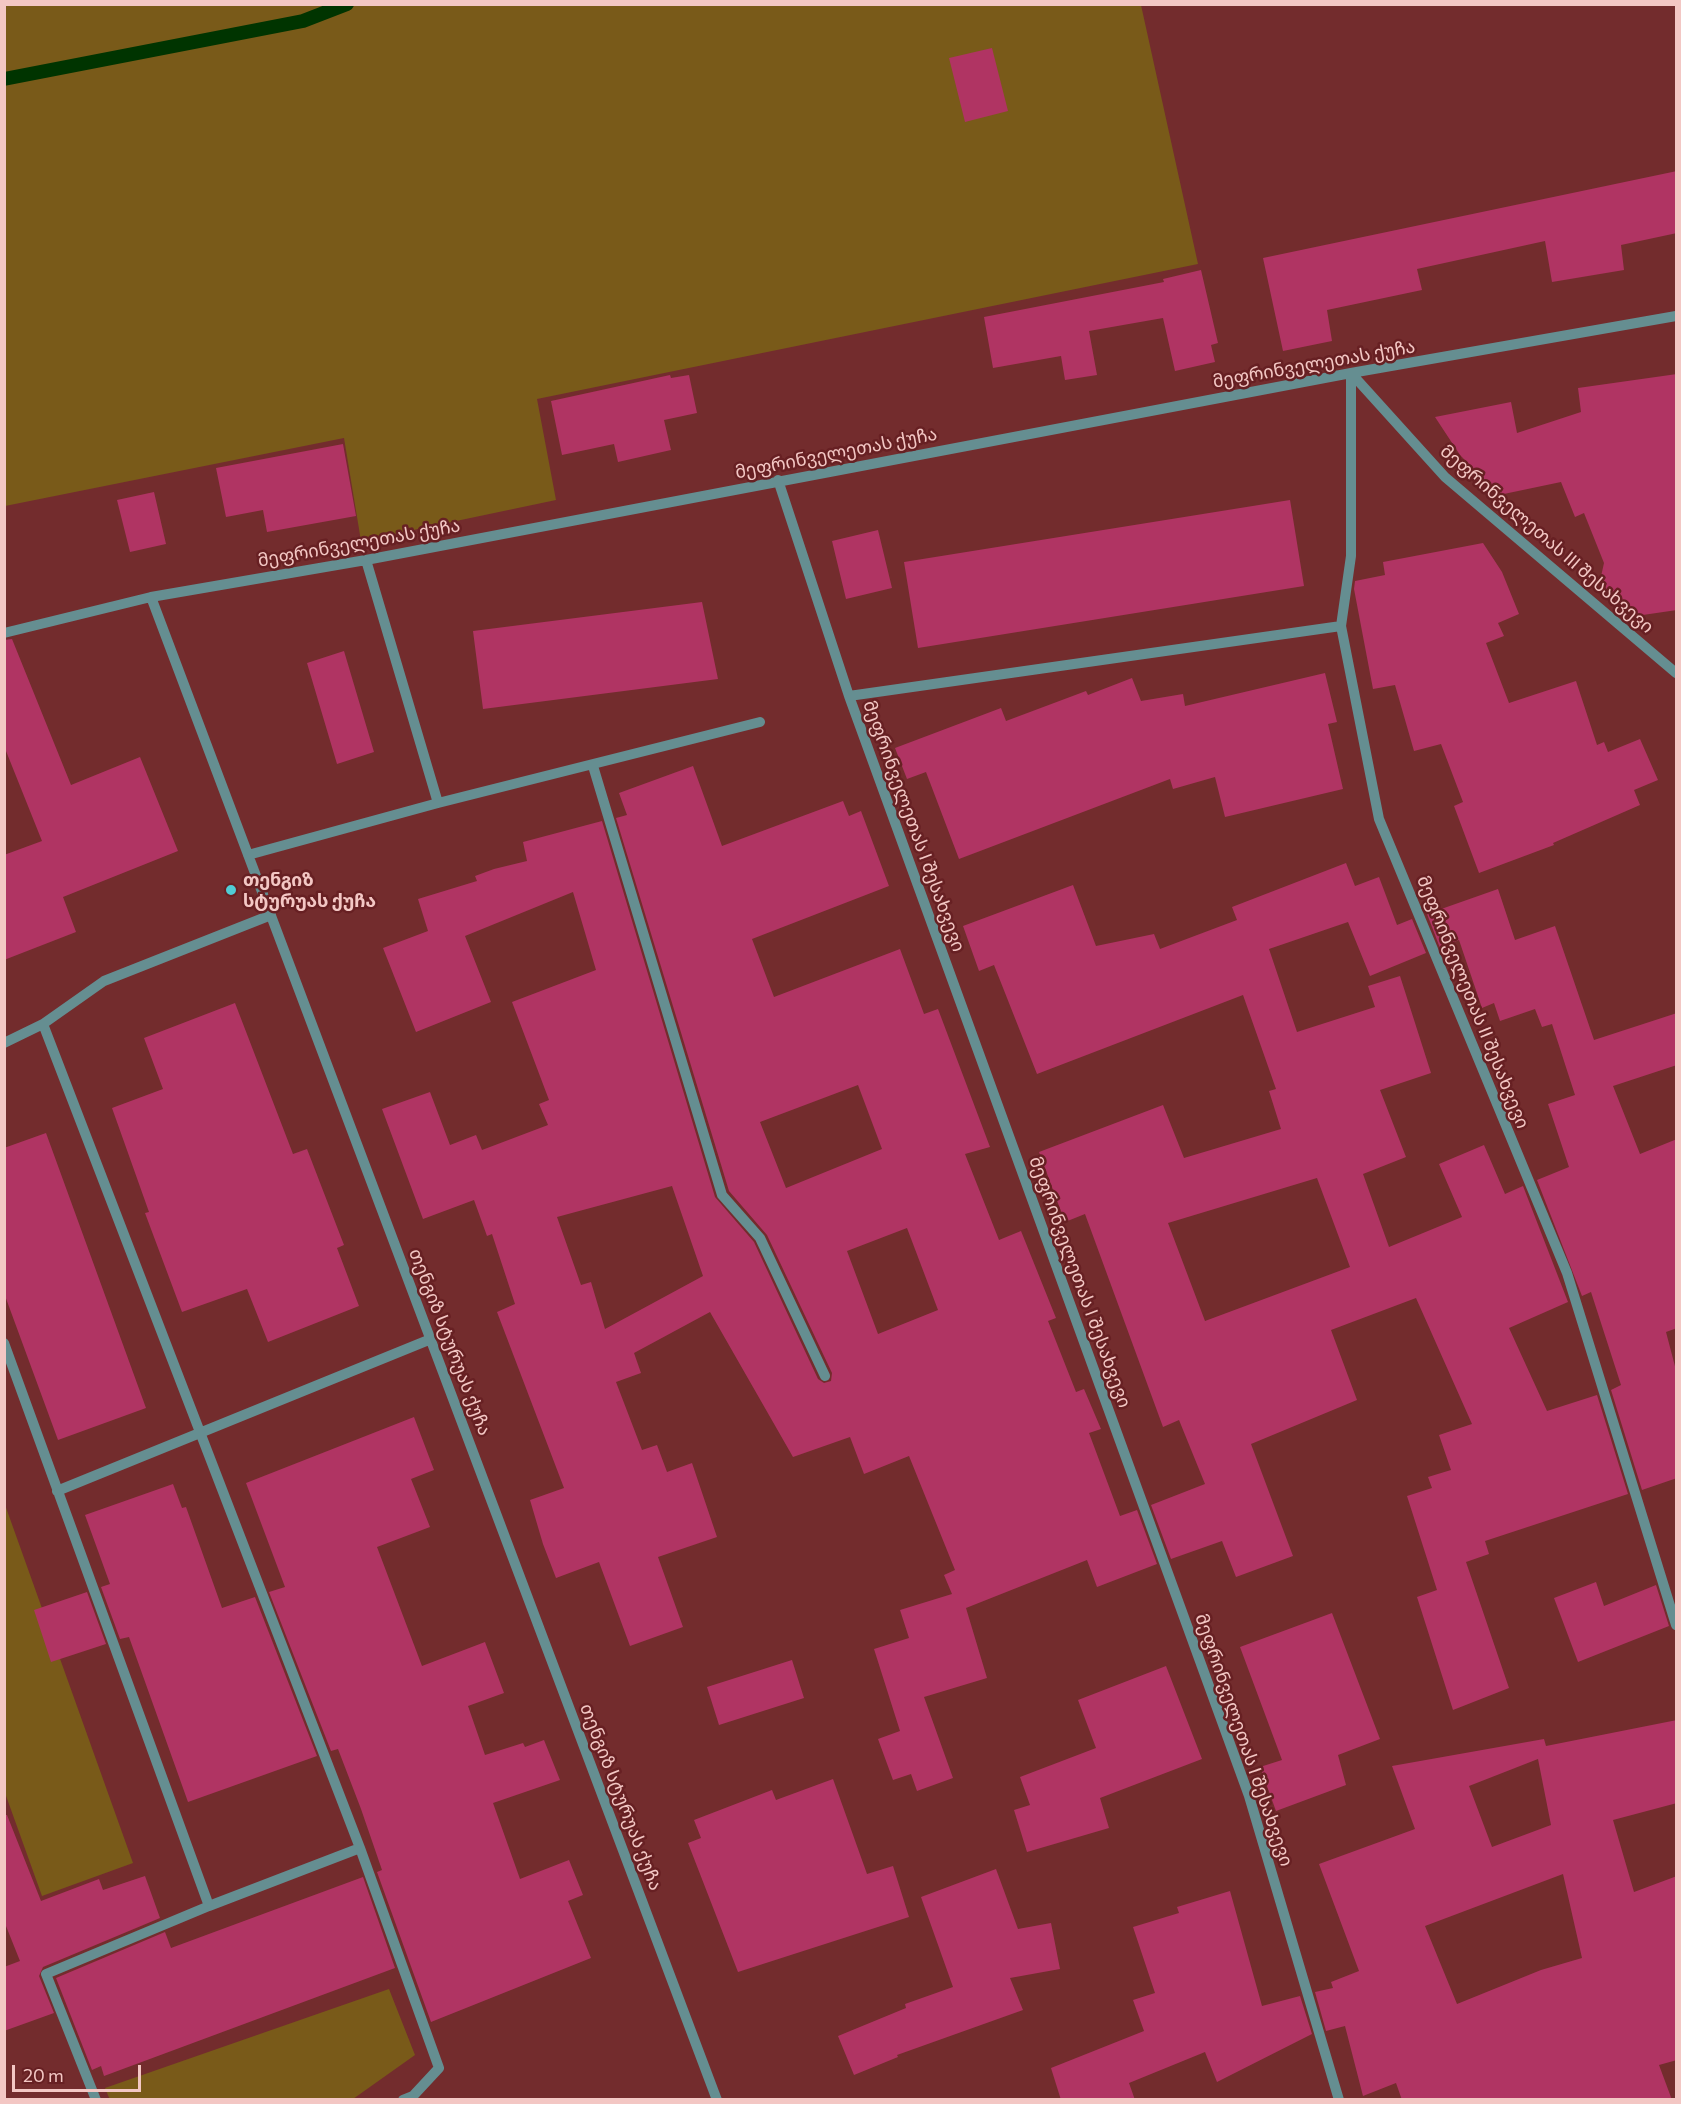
<!DOCTYPE html>
<meta charset="utf-8">
<style>
body{margin:0}
#map{position:relative;width:1681px;height:2104px;overflow:hidden;background:#732c2d;font-family:Commissioner,sans-serif}
canvas{display:block}
.frame{position:absolute;inset:0;border:6px solid #f3c7c4;pointer-events:none}
.scale{position:absolute;left:12px;top:2065px;width:129px;height:27px;box-sizing:border-box;border:3px solid #f3c7c4;border-top:0;padding-left:8px;font-size:18px;line-height:21px;white-space:nowrap;color:#f3c7c4;-webkit-text-stroke:4px #672023;paint-order:stroke}
</style>
<div id="map">
<canvas width="1681" height="2104"></canvas>
<div class="frame"></div>
<div class="scale">20 m</div>
</div>
<script>
const ctx = document.querySelector('canvas').getContext('2d');
ctx.lineJoin = 'round';
function fillPath(path, color) { ctx.fillStyle = color; ctx.fill(path, 'evenodd'); }
const shape = rows => new Path2D(rows.map(r => 'M' + r).join(''));
function strokePath(path, color, width, dash) { ctx.strokeStyle = color; ctx.lineWidth = width; ctx.lineCap = dash ? 'butt' : 'round'; ctx.setLineDash(dash || []); ctx.stroke(path); }
function label(font, color, halo, rows, align = 'center') {
  ctx.font = font + ' Commissioner,"Noto Sans Georgian",sans-serif'; ctx.lineWidth = 5; ctx.setLineDash([]); ctx.textBaseline = 'middle'; ctx.strokeStyle = halo; ctx.fillStyle = color; for (const [text, x, y, turn = 0] of rows) {
    ctx.save(); ctx.translate(x, y); ctx.rotate((+turn || 0) * Math.PI / 180); ctx.textAlign = isNaN(turn) ? turn : align; if (halo) ctx.strokeText(text, 0, 0); ctx.fillText(text, 0, 0); ctx.restore();
  }
}
fillPath(shape([
 [4,5,1141,5,1198,264,537,399,556,500,361,541,344,438,5,506],
 [4,1502,133,1863,42,1896,5,1793],
 [389,1989,415,2055,353,2099,110,2100,105,2088]
]), '#795a19');
strokePath(shape([
 [4,79,303,21,347,4]
]), '#003400', 14);
fillPath(shape([
 [992,48,1008,111,965,122,949,58],
 [1677,171,1677,233,1621,245,1624,270,1552,282,1545,241,1417,269,1422,290,1327,310,1332,341,1283,351,1263,258],
 [1201,270,1218,343,1211,345,1215,362,1175,371,1163,318,1089,331,1097,375,1065,380,1061,356,993,368,984,317,1164,282,1163,279],
 [1677,374,1677,610,1629,617,1600,581,1604,563,1584,513,1575,517,1561,482,1499,495,1460,455,1435,417,1511,402,1517,433,1581,412,1578,388],
 [670,375,671,378,689,375,697,413,664,420,671,450,618,462,614,444,562,455,551,401],
 [343,444,356,516,267,532,263,510,226,517,216,468],
 [154,492,166,544,130,552,117,500],
 [1290,500,1304,586,918,648,904,562],
 [878,530,892,588,846,599,832,541],
 [1483,543,1502,572,1519,614,1498,623,1504,636,1486,643,1509,703,1576,681,1597,745,1604,742,1608,752,1640,739,1658,780,1634,790,1640,805,1553,843,1554,845,1479,873,1454,806,1463,802,1441,744,1414,751,1395,685,1373,689,1354,589,1355,581,1385,575,1383,562],
 [702,602,718,679,483,709,473,631],
 [12,639,71,785,140,757,178,851,63,897,76,932,4,960,4,855,42,841,4,746,4,640],
 [344,651,374,752,337,764,307,663],
 [1325,673,1337,722,1328,724,1343,789,1225,817,1215,777,1173,789,1170,779,959,859,926,772,907,779,895,748,1001,708,1006,721,1086,691,1088,695,1132,678,1141,701,1183,694,1185,706],
 [693,766,722,846,843,801,849,816,861,811,889,886,752,939,774,997,900,949,924,1014,938,1009,990,1147,965,1154,999,1240,1021,1231,1056,1318,1048,1321,1076,1392,1084,1389,1101,1429,1089,1433,1120,1516,1137,1510,1157,1564,1097,1587,1087,1560,966,1608,987,1678,924,1697,953,1778,917,1791,911,1774,893,1780,878,1739,900,1731,874,1649,909,1638,900,1610,952,1594,944,1575,955,1570,909,1456,864,1474,850,1437,793,1457,710,1312,634,1353,641,1373,616,1382,642,1450,657,1445,667,1472,692,1463,717,1537,658,1557,683,1627,630,1646,599,1562,556,1578,543,1544,530,1500,564,1488,497,1312,515,1304,492,1234,487,1236,474,1200,423,1219,382,1109,430,1092,450,1145,476,1135,482,1150,548,1125,539,1104,549,1100,512,1002,596,970,573,892,465,936,491,1002,416,1032,383,948,428,931,418,899,477,881,475,876,494,869,527,861,523,842,602,821,715,1197,754,1242,818,1379,824,1383,831,1381,832,1373,767,1235,729,1191,616,818,627,815,619,793],
 [858,1085,882,1149,786,1188,760,1122],
 [672,1186,703,1276,605,1329,591,1282,581,1285,557,1217],
 [907,1228,938,1310,878,1334,847,1251],
 [1346,863,1355,886,1379,877,1397,925,1412,919,1426,953,1370,976,1348,922,1269,949,1297,1032,1375,1007,1368,986,1400,976,1431,1073,1380,1090,1406,1157,1363,1174,1389,1247,1462,1217,1439,1164,1484,1145,1505,1194,1523,1186,1568,1302,1509,1328,1547,1411,1597,1395,1628,1494,1485,1541,1489,1554,1466,1562,1509,1688,1453,1710,1417,1597,1437,1590,1407,1496,1432,1488,1428,1477,1451,1470,1439,1435,1472,1424,1416,1298,1331,1330,1357,1400,1251,1444,1293,1556,1236,1577,1222,1541,1171,1559,1151,1505,1205,1484,1179,1420,1163,1427,1085,1214,1065,1222,1039,1152,1163,1105,1184,1158,1281,1129,1269,1091,1276,1089,1243,995,1037,1074,994,965,979,971,963,926,1073,885,1096,946,1154,934,1160,949,1237,920,1232,907],
 [1317,1178,1350,1267,1205,1321,1168,1223],
 [1498,889,1515,940,1555,926,1594,1040,1677,1013,1677,1065,1613,1086,1640,1154,1677,1139,1677,1328,1666,1332,1677,1374,1677,1478,1642,1490,1611,1390,1621,1385,1591,1292,1582,1296,1537,1180,1569,1167,1548,1104,1575,1095,1552,1024,1542,1027,1535,1009,1500,1021,1494,1003,1482,1008,1459,940,1440,948,1427,914],
 [235,1003,293,1154,307,1149,344,1245,337,1248,359,1306,268,1342,247,1289,182,1312,145,1213,149,1212,112,1108,163,1089,144,1038],
 [46,1133,146,1408,58,1440,4,1293,4,1148],
 [414,1417,434,1470,411,1479,430,1527,377,1547,422,1666,485,1642,504,1693,468,1706,485,1755,523,1743,525,1747,544,1740,560,1780,493,1803,520,1879,569,1860,583,1895,568,1901,591,1958,431,2022,377,1872,382,1870,361,1809,338,1749,331,1751,269,1592,285,1587,246,1483],
 [173,1484,182,1508,186,1507,222,1608,255,1597,317,1756,188,1802,129,1637,120,1639,101,1587,110,1584,85,1515],
 [1596,1582,1604,1606,1656,1585,1669,1626,1578,1662,1554,1598],
 [87,1592,106,1644,51,1662,34,1610],
 [1332,1613,1380,1739,1338,1755,1346,1785,1276,1811,1260,1767,1282,1760,1240,1647],
 [792,1660,804,1698,719,1725,707,1687],
 [1166,1666,1202,1759,1100,1798,1109,1828,1027,1852,1014,1810,1030,1805,1020,1777,1096,1748,1078,1700],
 [1677,1720,1677,1803,1613,1820,1634,1892,1677,1876,1677,2060,1659,2065,1672,2100,1402,2100,1396,2083,1363,2096,1345,2026,1326,2031,1315,1992,1333,1988,1331,1982,1359,1971,1319,1864,1415,1829,1392,1766,1544,1739,1546,1746],
 [1538,1759,1551,1825,1492,1847,1469,1786],
 [1563,1874,1582,1958,1541,1970,1457,2004,1425,1926],
 [833,1779,867,1874,893,1866,909,1917,738,1972,688,1843,701,1838,694,1820,772,1790,776,1800],
 [4,1815,7,1815,41,1901,99,1879,103,1890,145,1876,160,1918,43,1967,39,1976,54,2013,4,2031,4,1967,20,1961,4,1921],
 [996,1869,1018,1929,1051,1923,1060,1969,1010,1978,1023,2010,897,2055,898,2057,854,2075,838,2036,906,2008,905,2004,953,1987,921,1897],
 [363,1877,395,1968,104,2076,101,2066,92,2070,56,1978,165,1932,171,1948],
 [1230,1891,1262,2006,1300,1996,1312,2034,1217,2082,1205,2052,1129,2083,1135,2100,1061,2100,1051,2068,1144,2031,1133,2000,1155,1993,1133,1927,1179,1913,1177,1907]
]), '#b03463');
strokePath(shape([
 [1351,373,1351,556,1341,626,1379,819,1567,1273,1676,1625],
 [1351,373,1445,477,1676,673],
 [778,480,849,696,1249,1796,1339,2100],
 [366,560,438,803],
 [151,597,717,2100],
 [4,633,151,597,366,560,1351,373,1676,316],
 [849,696,1341,626],
 [593,766,722,1195,760,1238,825,1376],
 [248,855,438,803,760,722],
 [43,1024,360,1848,439,2068,413,2096,403,2100],
 [4,1043,43,1024,104,981,271,915],
 [4,1343,209,1906],
 [57,1491,431,1339],
 [96,2100,46,1974,209,1906,360,1848]
]), '#658e91', 10);
for (const [x, y, r, color] of [
 [231,890,6,"#51ccd4"]
]) { const dot = new Path2D(); dot.arc(x, y, r, 0, 2 * Math.PI); ctx.fillStyle = color; ctx.fill(dot); strokePath(dot, '#672023', 2); }
label('18px', '#f3c7c4', '#672023', [
 ["მეფრინველეთას ქუჩა",1314,364,-10],
 ["მეფრინველეთას ქუჩა",836,453,-11],
 ["მეფრინველეთას III შესახვევი",1547,539,41],
 ["მეფრინველეთას ქუჩა",359,543,-10],
 ["მეფრინველეთას I შესახვევი",914,826,70],
 ["მეფრინველეთას II შესახვევი",1473,1002,68],
 ["მეფრინველეთას I შესახვევი",1080,1282,70],
 ["თენგიზ სტურუას ქუჩა",450,1342,69],
 ["მეფრინველეთას I შესახვევი",1244,1740,71],
 ["თენგიზ სტურუას ქუჩა",621,1797,69]
]);
label('bold 18px', '#f3c7c4', '#672023', [
 ["თენგიზ",243,880],
 ["სტურუას ქუჩა",243,901]
], 'left');
</script>
